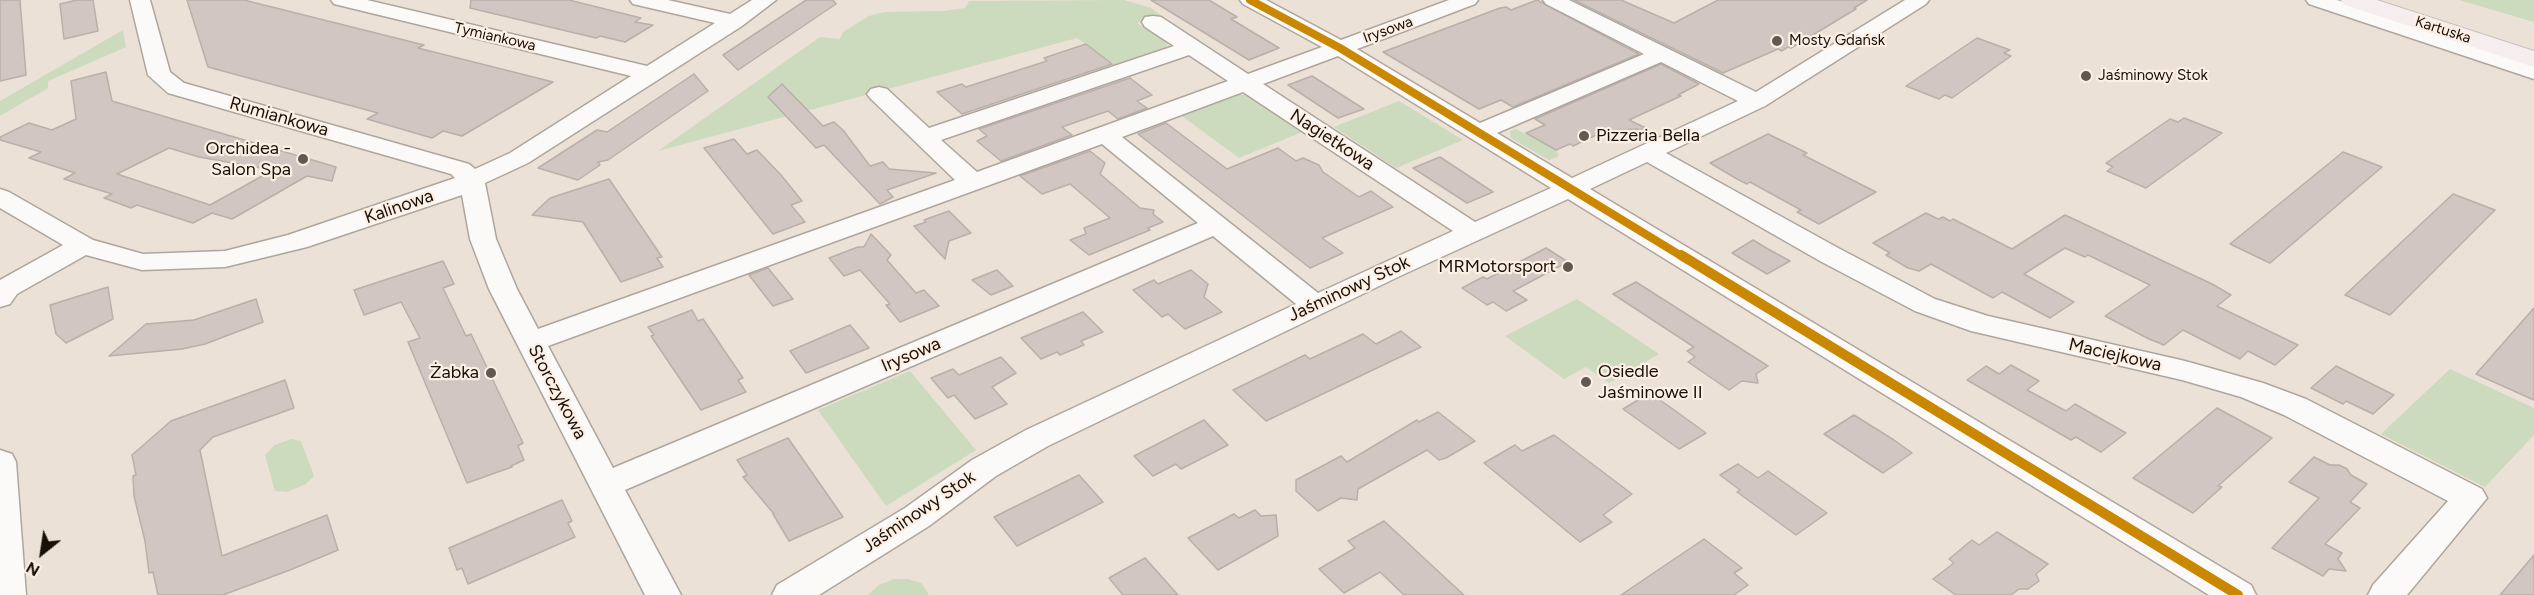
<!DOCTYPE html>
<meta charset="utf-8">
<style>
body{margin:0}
#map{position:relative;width:2534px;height:595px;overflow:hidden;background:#ece1d6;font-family:Figtree,sans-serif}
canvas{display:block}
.north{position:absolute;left:12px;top:523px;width:60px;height:60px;-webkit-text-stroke:4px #fdefe3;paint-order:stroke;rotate:210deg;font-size:16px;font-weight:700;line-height:24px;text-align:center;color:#18110a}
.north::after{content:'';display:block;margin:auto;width:21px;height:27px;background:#18110a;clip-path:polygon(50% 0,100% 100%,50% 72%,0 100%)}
</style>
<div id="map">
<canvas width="2534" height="595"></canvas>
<div class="north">N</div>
</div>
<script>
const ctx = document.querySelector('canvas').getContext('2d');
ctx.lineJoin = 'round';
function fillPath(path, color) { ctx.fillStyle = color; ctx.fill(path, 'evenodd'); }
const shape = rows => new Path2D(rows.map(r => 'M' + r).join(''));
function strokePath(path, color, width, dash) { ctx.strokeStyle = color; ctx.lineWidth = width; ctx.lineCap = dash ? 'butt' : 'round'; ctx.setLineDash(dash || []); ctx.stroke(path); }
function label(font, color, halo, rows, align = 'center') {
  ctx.font = font + ' Figtree,sans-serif'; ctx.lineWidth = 4.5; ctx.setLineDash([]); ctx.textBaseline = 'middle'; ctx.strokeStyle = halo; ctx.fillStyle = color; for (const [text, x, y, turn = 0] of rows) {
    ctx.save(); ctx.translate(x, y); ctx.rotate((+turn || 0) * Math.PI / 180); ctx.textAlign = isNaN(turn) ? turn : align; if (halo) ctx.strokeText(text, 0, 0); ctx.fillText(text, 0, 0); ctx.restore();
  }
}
fillPath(shape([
 [1124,0,1151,8,1161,15,1137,23,1168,43,1166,47,1113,65,1077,38,658,151,820,37,840,39,843,32,869,16,885,12,944,11,965,8,969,1],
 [2459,0,2534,0,2534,22],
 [123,30,126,47,48,81,48,88,0,116,0,101],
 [1239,95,1248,95,1302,132,1239,158,1182,116],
 [1399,101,1463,140,1396,168,1334,127],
 [1516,129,1556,150,1559,156,1549,160,1511,138,1510,131],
 [1577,299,1659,354,1609,383,1586,367,1564,379,1505,336],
 [2450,369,2534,408,2534,435,2485,487,2381,434],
 [910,371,976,450,886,506,818,410],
 [291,439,301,441,314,476,306,484,287,492,275,491,265,455,275,445],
 [894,579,908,579,921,583,929,595,868,595,879,585]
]), '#ccdabd');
const building = shape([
 [0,0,20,0,26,75,0,81,0,0],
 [77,0,93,0,98,31,64,39,60,4,77,0],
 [187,0,244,0,424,45,418,48,553,82,462,136,443,131,432,138,367,119,378,113,208,67,187,0],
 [471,0,569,0,641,18,635,22,653,25,625,42,600,36,596,38,470,8,471,0],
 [806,0,833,0,836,4,738,70,723,55,806,0],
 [1151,0,1209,0,1237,17,1231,19,1279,48,1249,60,1151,0],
 [1537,0,1639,54,1513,107,1501,100,1479,109,1383,52,1500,8,1506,7,1511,10,1537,0],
 [1574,0,1621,0,1674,23,1718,0,1867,0,1854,8,1856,9,1791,48,1788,47,1782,51,1778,49,1723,73,1574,0],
 [1977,38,2010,50,2004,53,2011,56,1952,98,1945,95,1939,99,1906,86,1977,38],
 [1086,44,1112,64,962,114,937,92,962,84,966,87,1047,61,1044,58,1086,44],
 [1661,64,1699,84,1678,95,1681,96,1629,120,1648,129,1607,130,1573,146,1570,144,1556,150,1526,133,1545,125,1535,119,1661,64],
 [106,72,112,101,336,167,332,181,307,176,232,219,212,213,193,223,137,205,131,208,104,198,112,194,64,179,75,173,29,158,41,152,0,140,0,137,29,123,52,130,76,119,71,81,106,72],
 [169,148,199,157,273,170,210,205,117,174,169,148],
 [694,74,708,91,608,160,598,162,600,165,578,180,538,168,597,130,607,132,694,74],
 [1312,76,1342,95,1364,109,1338,118,1288,85,1312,76],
 [1130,78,1152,95,1137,101,1147,108,1118,119,1108,111,1062,127,1072,135,1001,161,977,141,987,136,979,129,1130,78],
 [782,84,823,126,834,122,843,130,870,166,883,162,889,169,936,173,887,190,893,197,880,204,824,145,816,148,768,97,782,84],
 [2184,118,2222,133,2146,188,2107,171,2113,167,2106,163,2170,119,2178,122,2184,118],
 [1166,123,1227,169,1278,148,1296,161,1303,158,1319,165,1323,172,1359,197,1371,191,1393,207,1322,238,1343,253,1310,268,1138,134,1166,123],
 [1768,134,1807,153,1803,155,1876,192,1819,224,1797,212,1801,210,1750,182,1747,184,1737,179,1710,163,1768,134],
 [734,139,747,154,757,150,781,175,802,201,791,205,805,222,773,234,704,148,734,139],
 [1090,151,1105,163,1100,174,1140,208,1154,210,1153,214,1163,222,1148,228,1150,230,1089,255,1070,240,1086,234,1084,228,1110,218,1070,184,1042,194,1020,176,1090,151],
 [2343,152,2382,167,2270,263,2230,244,2343,152],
 [1440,157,1493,192,1467,203,1413,168,1440,157],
 [609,179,662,257,657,258,663,267,621,282,583,222,532,215,550,198,609,179],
 [2453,194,2495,210,2390,315,2345,295,2453,194],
 [949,211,971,233,949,241,945,259,914,226,926,222,924,220,949,211],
 [1926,213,1938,219,1943,217,1950,221,1953,219,2012,249,2065,215,2212,284,2231,295,2217,306,2298,345,2275,365,2248,351,2240,359,2183,330,2164,345,2149,339,2105,316,2150,285,2088,255,2085,257,2065,248,2024,274,2074,302,2050,318,2002,292,1993,298,1931,264,1919,271,1908,268,1886,255,1890,253,1873,243,1926,213],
 [871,234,891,255,887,260,916,293,924,290,939,306,900,322,886,305,890,304,860,270,844,276,829,258,858,247,864,247,871,234],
 [1753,240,1768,249,1790,261,1767,274,1732,253,1753,240],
 [1546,248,1568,262,1513,291,1527,300,1506,311,1493,302,1487,305,1462,288,1483,277,1487,279,1546,248],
 [443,261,454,284,443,288,466,336,471,334,523,443,518,446,524,460,511,466,512,467,467,483,408,342,420,338,401,302,364,315,354,290,443,261],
 [768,268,793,299,773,306,749,275,768,268],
 [997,270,1013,286,991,295,972,280,997,270],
 [1191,270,1208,284,1204,297,1222,312,1185,329,1168,314,1162,317,1133,290,1154,280,1158,284,1191,270],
 [1636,282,1768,366,1756,374,1758,383,1742,381,1729,390,1688,362,1695,357,1687,351,1694,347,1613,294,1636,282],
 [108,287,113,319,66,343,56,334,50,305,108,287],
 [256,299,263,322,205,344,182,349,109,356,146,324,194,320,256,299],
 [2534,308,2534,400,2476,374,2534,308],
 [692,310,698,321,703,319,743,378,738,380,746,392,701,410,651,336,654,335,648,327,692,310],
 [1083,312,1103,332,1081,341,1084,345,1060,355,1057,352,1041,359,1021,338,1083,312],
 [850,325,869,348,806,373,790,351,850,325],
 [1401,331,1421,347,1266,421,1233,390,1305,355,1310,359,1363,334,1376,344,1401,331],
 [1001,357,1016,373,992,387,1007,404,975,419,954,395,948,398,931,378,953,369,959,375,1001,357],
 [2011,365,2039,381,2027,390,2066,411,2075,404,2126,433,2101,452,2076,437,2071,440,1967,380,1986,366,1999,374,2011,365],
 [2336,366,2394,395,2373,414,2346,401,2343,404,2311,388,2336,366],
 [285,380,294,408,213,437,200,450,222,556,327,515,338,550,290,570,223,595,158,595,153,572,149,573,145,541,134,496,133,476,136,475,132,455,171,421,285,380],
 [1650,393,1677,412,1706,433,1679,449,1623,409,1650,393],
 [2217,408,2272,438,2218,486,2222,487,2193,513,2133,478,2217,408],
 [1438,412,1475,441,1446,458,1439,460,1427,450,1358,489,1357,500,1341,498,1318,511,1296,491,1296,480,1341,456,1347,462,1417,420,1419,422,1438,412],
 [1854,415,1894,440,1912,453,1883,473,1824,434,1854,415],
 [1204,420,1228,445,1181,469,1176,464,1153,476,1134,456,1204,420],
 [1554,435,1632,494,1603,515,1612,522,1580,542,1484,463,1515,445,1522,451,1554,435],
 [788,438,843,517,789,541,773,514,774,514,743,477,747,475,737,460,788,438],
 [2314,457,2330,465,2339,465,2347,469,2351,475,2367,484,2350,502,2360,508,2325,544,2342,553,2338,559,2346,571,2329,569,2323,576,2272,548,2319,498,2289,482,2314,457],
 [1738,464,1758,478,1768,471,1827,513,1796,535,1737,492,1740,490,1720,475,1738,464],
 [1079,475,1103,502,1017,546,994,517,1079,475],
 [562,500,572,521,568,523,575,537,468,584,462,568,457,570,449,548,562,500],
 [1255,510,1261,516,1276,515,1278,536,1218,570,1188,538,1234,514,1239,518,1255,510],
 [1384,521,1440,573,1464,595,1404,595,1380,572,1344,593,1319,569,1355,548,1348,541,1384,521],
 [1997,532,2048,564,2036,574,2039,581,2028,589,2019,589,2011,595,1956,595,1933,579,1954,563,1949,559,1972,540,1979,545,1997,532],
 [1704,539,1742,568,1734,573,1748,585,1734,595,1621,595,1704,539],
 [2534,555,2534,595,2500,595,2534,555],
 [1145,558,1178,595,1123,595,1109,578,1145,558]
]);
fillPath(building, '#d1c6c1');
strokePath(building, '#baafa9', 1.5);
const street = shape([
 [130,0,150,0,170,72,184,83,469,164,475,169,510,153,631,76,334,4,331,0,367,0,647,66,715,23,633,4,630,0,668,0,730,14,752,0,776,0,742,26,528,163,485,183,496,239,517,289,538,329,955,180,871,99,867,94,871,89,879,87,887,89,929,128,1174,46,1145,27,1142,22,1145,17,1153,16,1161,17,1248,74,1322,47,1243,4,1240,0,1266,0,1341,40,1449,0,1478,0,1475,4,1357,49,1480,123,1644,54,1546,4,1543,0,1569,0,1756,92,1905,0,1929,0,1926,4,1765,106,1666,153,1840,249,1935,299,1988,316,2185,361,2263,383,2306,399,2482,489,2487,498,2407,595,2368,595,2373,585,2448,501,2284,415,2241,397,2182,380,1971,331,1915,311,1820,261,1647,162,1590,189,2251,585,2256,595,2209,595,1568,199,1400,276,1048,446,996,476,929,526,819,595,772,595,777,585,905,508,972,460,1026,430,1296,304,1213,236,625,490,681,595,645,595,489,289,470,239,462,195,307,247,225,267,142,270,86,255,17,294,10,304,0,307,0,280,63,245,0,208,0,189,9,192,93,240,143,254,225,251,288,235,455,178,451,174,168,93,148,75,130,0],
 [1189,55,1228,81,977,172,941,140,1189,55],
 [1338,56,1551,188,1475,222,1263,84,1338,56],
 [1661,62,1738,101,1572,178,1497,133,1661,62],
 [1243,92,1453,231,1318,293,1122,137,1243,92],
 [1102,144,1198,223,613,468,548,346,1102,144],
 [2306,0,2337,0,2534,65,2534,79,2309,4,2306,0],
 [0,450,12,454,16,462,26,595,0,595,0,450]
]);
const primary = shape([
 [2341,0,2377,0,2534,51,2534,67,2345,5,2341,0]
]);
strokePath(street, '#aea69d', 3);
strokePath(primary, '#c5c0bb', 2);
fillPath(street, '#fcfaf9');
fillPath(primary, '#f6eeee');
strokePath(shape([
 [1250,0,1340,48,1683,257]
]), '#ca8802', 8);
strokePath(shape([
 [1681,255,2238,595]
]), '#ca8802', 10);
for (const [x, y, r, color] of [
 [1777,41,6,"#625a51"],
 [2086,76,6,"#625a51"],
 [1584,136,6,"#625a51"],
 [303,159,6,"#625a51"],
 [1568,267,6,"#625a51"],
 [491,373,6,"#625a51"],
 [1586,382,6,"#625a51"]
]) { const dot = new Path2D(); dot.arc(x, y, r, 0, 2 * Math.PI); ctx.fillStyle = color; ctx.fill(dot); strokePath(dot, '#fdefe3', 2); }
label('15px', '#18110a', '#fdefe3', [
 ["Irysowa",1388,30,-20],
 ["Kartuska",2443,30,18],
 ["Tymiankowa",495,37,13]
]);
label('15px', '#18110a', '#fdefe3', [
 ["Mosty Gdańsk",1789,41],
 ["Jaśminowy Stok",2098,76]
], 'left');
label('18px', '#18110a', '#fdefe3', [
 ["Rumiankowa",279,117,16],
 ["Nagietkowa",1332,140,33],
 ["Kalinowa",399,207,-19],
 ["Jaśminowy Stok",1349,289,-25],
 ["Irysowa",911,355,-23],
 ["Maciejkowa",2115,355,13],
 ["Storczykowa",557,392,62],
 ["Jaśminowy Stok",919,512,-34]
]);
label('18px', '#18110a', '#fdefe3', [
 ["Pizzeria Bella",1596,136,"left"],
 ["Orchidea -",291,149],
 ["Salon Spa",291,170],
 ["MRMotorsport",1556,267],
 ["Osiedle",1598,372,"left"],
 ["Jaśminowe II",1598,393,"left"],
 ["Żabka",479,373]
], 'right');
</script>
